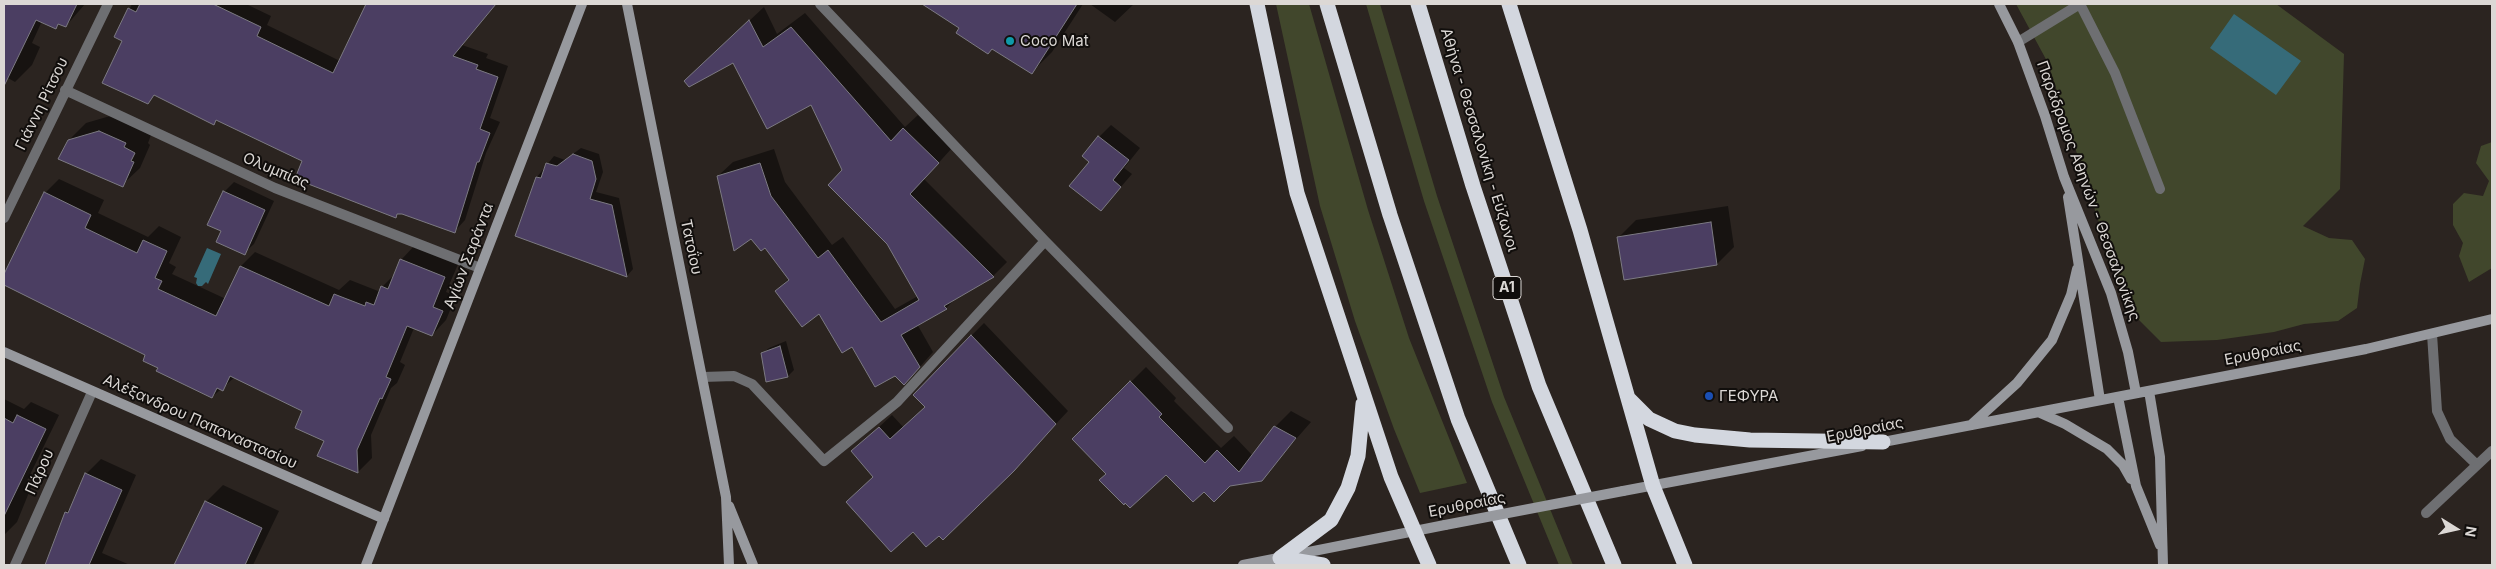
<!DOCTYPE html>
<meta charset="utf-8">
<style>
body{margin:0}
#map{position:relative;width:2496px;height:569px;overflow:hidden;background:#2b2420;font-family:Inter,sans-serif}
canvas{display:block}
.frame{position:absolute;inset:0;border:5px solid #dcd8d5;pointer-events:none}
.north{position:absolute;left:2431px;top:504px;width:50px;height:50px;-webkit-text-stroke:4px #110e0c;paint-order:stroke;rotate:100deg;font-size:14px;font-weight:700;line-height:20px;text-align:center;color:#dcd8d5}
.north::after{content:'';display:block;margin:auto;width:18px;height:22px;background:#dcd8d5;clip-path:polygon(50% 0,100% 100%,50% 72%,0 100%)}
</style>
<div id="map">
<canvas width="2496" height="569"></canvas>
<div class="frame"></div>
<div class="north">N</div>
</div>
<script>
const ctx = document.querySelector('canvas').getContext('2d');
ctx.lineJoin = 'round';
function fillPath(path, color) { ctx.fillStyle = color; ctx.fill(path, 'evenodd'); }
const shape = rows => new Path2D(rows.map(r => 'M' + r).join(''));
function strokePath(path, color, width, dash) { ctx.strokeStyle = color; ctx.lineWidth = width; ctx.lineCap = dash ? 'butt' : 'round'; ctx.setLineDash(dash || []); ctx.stroke(path); }
function label(font, color, halo, rows, align = 'center') {
  ctx.font = font + ' Inter,sans-serif'; ctx.lineWidth = 4; ctx.setLineDash([]); ctx.textBaseline = 'middle'; ctx.strokeStyle = halo; ctx.fillStyle = color; for (const [text, x, y, turn = 0] of rows) {
    ctx.save(); ctx.translate(x, y); ctx.rotate((+turn || 0) * Math.PI / 180); ctx.textAlign = isNaN(turn) ? turn : align; if (halo) ctx.strokeText(text, 0, 0); ctx.fillText(text, 0, 0); ctx.restore();
  }
}
fillPath(shape([
 [1276,4,1309,4,1368,210,1409,338,1467,483,1420,493,1394,429,1355,321,1320,206],
 [1366,4,1380,4,1437,196,1504,397,1573,565,1559,565,1492,402,1424,201],
 [2016,4,2276,4,2344,54,2340,189,2303,226,2329,238,2352,240,2365,259,2360,284,2357,308,2338,321,2304,324,2274,332,2217,340,2161,342,2126,307,2048,63],
 [2492,142,2492,268,2469,282,2459,256,2463,243,2453,225,2453,204,2464,193,2483,196,2489,181,2476,163,2481,146]
]), '#41472c');
fillPath(shape([
 [2234,14,2301,61,2276,95,2210,48],
 [207,248,221,254,208,284,206,282,202,286,198,286,196,283,197,278,194,277]
]), '#366b79');
fillPath(shape([
 [4,4,85,4,66,26,60,23,56,27,42,21,32,43,40,47,32,65,15,82,8,78,4,81],
 [132,4,246,4,271,16,267,25,340,61,368,4,496,4,462,45,488,54,486,58,508,66,490,118,500,122,486,153,465,220,455,231,399,212,395,216,303,161,217,120,213,123,155,94,148,102,124,40,116,36],
 [924,4,1083,4,1052,52,1031,73],
 [1090,4,1134,4,1115,22],
 [764,7,777,34,805,13,905,127,918,115,952,148,924,179,1007,262,993,276,957,297,946,308,917,324,933,352,918,369,896,374,853,345,819,312,777,291,789,278,718,176,733,162,774,149,785,182,832,245,843,237,895,309,918,296,843,171,812,103,734,61,700,67],
 [117,114,151,135,148,143,150,145,140,168,122,185,69,140,86,123],
 [1111,125,1140,148,1124,168,1132,174,1101,210,1090,162,1099,137],
 [581,148,599,154,603,172,596,192,619,198,633,269,627,276,537,177,554,156,565,160],
 [59,179,104,200,98,213,148,237,159,226,181,237,169,263,176,267,172,274,226,299,241,266,255,252,339,290,350,280,378,291,395,274,401,260,415,245,459,262,446,292,456,296,446,320,432,335,414,328,400,362,405,365,397,383,391,388,371,435,372,458,358,472,326,440,304,410,235,377,212,397,159,367,147,355,4,283,4,277,45,193],
 [234,182,274,201,254,244,244,253,222,231,224,192],
 [1728,206,1734,247,1717,264,1619,237,1636,220],
 [984,323,1068,411,1013,470,939,534,874,476,853,451,892,415,904,428,926,407,971,336],
 [786,341,794,370,788,376,762,354,769,348],
 [1146,367,1176,398,1174,401,1221,448,1234,436,1253,456,1275,427,1291,411,1311,422,1261,479,1204,490,1166,474,1108,473,1074,439],
 [4,399,24,409,31,402,59,415,26,483,32,485,17,522,4,535],
 [101,459,136,475,102,553,130,565,46,565,66,513,72,506,86,474],
 [223,485,279,511,253,565,176,565,206,502]
]), '#0007');
const building = shape([
 [4,4,77,4,66,27,58,24,56,29,36,20,4,86,4,4],
 [140,4,213,4,261,27,257,36,333,73,366,4,496,4,453,56,478,65,476,69,498,77,480,129,490,133,479,162,477,162,455,233,402,214,397,214,396,218,298,180,299,177,296,176,302,161,216,120,214,125,154,95,148,104,102,83,122,41,114,37,128,8,136,12,140,4],
 [922,4,1077,4,1032,74,992,49,988,54,956,33,959,28,922,4],
 [749,20,763,47,791,27,891,141,903,128,939,163,910,194,994,277,944,306,947,309,901,335,920,367,904,385,895,376,875,387,852,347,842,353,819,314,802,327,775,291,789,280,765,248,761,251,751,239,734,251,717,176,760,163,771,196,818,258,828,250,881,322,919,300,887,244,828,185,842,170,811,105,767,129,733,63,689,87,684,81,749,20],
 [99,131,126,143,124,147,135,153,131,161,134,162,123,187,58,159,68,140,99,131],
 [1098,136,1129,160,1113,180,1121,187,1101,211,1069,186,1089,162,1082,156,1098,136],
 [573,154,592,161,596,179,590,199,612,205,627,277,515,236,536,177,541,178,546,163,557,166,573,154],
 [223,191,265,210,245,255,216,242,221,231,207,225,223,191],
 [44,192,91,215,85,228,137,253,143,240,167,251,155,278,162,281,158,289,216,316,240,266,329,306,334,294,365,306,366,302,374,305,381,286,388,289,400,259,445,277,433,307,443,311,432,336,407,326,386,377,391,379,382,399,380,398,357,450,358,473,317,456,324,441,295,428,302,411,230,376,223,391,217,388,212,398,156,371,158,368,143,361,145,355,4,285,4,274,44,192],
 [1711,222,1717,265,1624,280,1617,237,1711,222],
 [971,335,1056,424,1014,471,943,540,939,536,926,547,913,532,891,552,846,502,873,477,851,451,879,427,890,439,925,407,913,395,971,335],
 [780,346,788,377,766,382,761,353,780,346],
 [1130,381,1162,414,1159,417,1205,463,1217,450,1239,472,1274,426,1296,438,1262,481,1230,486,1214,502,1204,492,1193,502,1166,475,1130,508,1125,503,1124,505,1099,480,1106,474,1072,439,1130,381],
 [17,415,46,429,4,516,4,418,13,423,17,415],
 [85,473,122,490,89,565,45,565,65,512,68,513,85,473],
 [205,501,262,528,245,565,174,565,205,501]
]);
fillPath(building, '#4b3e62');
strokePath(building, '#7c7a82', 1);
strokePath(shape([
 [2018,42,2080,4,2115,73,2160,189],
 [2432,334,2437,411,2450,439,2476,464],
 [2426,513,2492,451]
]), '#6e6f72', 10);
strokePath(shape([
 [820,4,1045,241,1228,428],
 [65,90,275,188,480,268],
 [4,218,108,4],
 [703,377,734,376,752,384,824,461,897,402,1045,241],
 [15,565,92,392]
]), '#6e6f72', 10);
strokePath(shape([
 [627,4,726,497,729,565],
 [1999,4,2018,42,2045,116,2064,177,2111,293,2128,352,2136,393],
 [2068,197,2100,400],
 [4,352,384,519],
 [2149,391,2160,457,2163,565],
 [2118,397,2136,486,2160,545],
 [2038,412,2065,424,2107,449,2123,465,2131,479],
 [1971,425,2017,383,2052,340,2071,295,2077,269],
 [1878,443,2366,349,2492,319],
 [1623,491,1862,446],
 [729,506,753,565],
 [366,565,582,4],
 [1243,565,1445,525]
]), '#97999e', 10);
strokePath(shape([
 [1257,4,1297,193,1391,477,1429,565],
 [1327,4,1390,215,1458,419,1519,565],
 [1418,4,1473,186,1539,386,1614,565],
 [1509,4,1580,230,1653,486,1685,565],
 [1629,399,1649,419,1675,431,1695,435,1750,440,1883,442],
 [1280,558,1331,520,1348,488,1358,456,1363,404],
 [1280,558,1323,565]
]), '#d3d7df', 15);
strokePath(shape([
 [1445,525,1623,491]
]), '#97999e', 10);
for (const [x, y, r, color] of [
 [1010,41,5,"#0f9aa8"],
 [1709,396,5,"#1a4fb4"]
]) { const dot = new Path2D(); dot.arc(x, y, r, 0, 2 * Math.PI); ctx.fillStyle = color; ctx.fill(dot); strokePath(dot, '#110e0c', 2); }
for (const [x, y, w] of [
 [1507,288,28]
]) { const box = new Path2D(); box.roundRect(x - w / 2, y - 11.5, w, 23, 4); ctx.fillStyle = '#110e0c'; ctx.fill(box); strokePath(box, '#dcd8d5', 1); }
label('bold 14px', '#dcd8d5', null, [
 ["Α1",1507,288]
]);
label('15px', '#dcd8d5', '#110e0c', [
 ["Coco Mat",1020,41],
 ["ΓΕΦΥΡΑ",1719,396]
], 'left');
label('15px', '#dcd8d5', '#110e0c', [
 ["Γιάννη Ρίτσου",42,104,-64],
 ["Αθήνα - Θεσσαλονίκη - Εύζωνοι",1479,140,73],
 ["Ολυμπίας",276,171,23],
 ["Παράδρομος Αθηνών - Θεσσαλονίκης",2088,191,70],
 ["Τατοΐου",691,247,78],
 ["Αγίων Σαράντα",469,256,-69],
 ["Ερυθραίας",2263,353,-11],
 ["Αλέξανδρου Παπαναστασίου",200,422,24],
 ["Ερυθραίας",1865,430,-11],
 ["Πάρου",40,472,-66],
 ["Ερυθραίας",1467,505,-11]
]);
</script>
